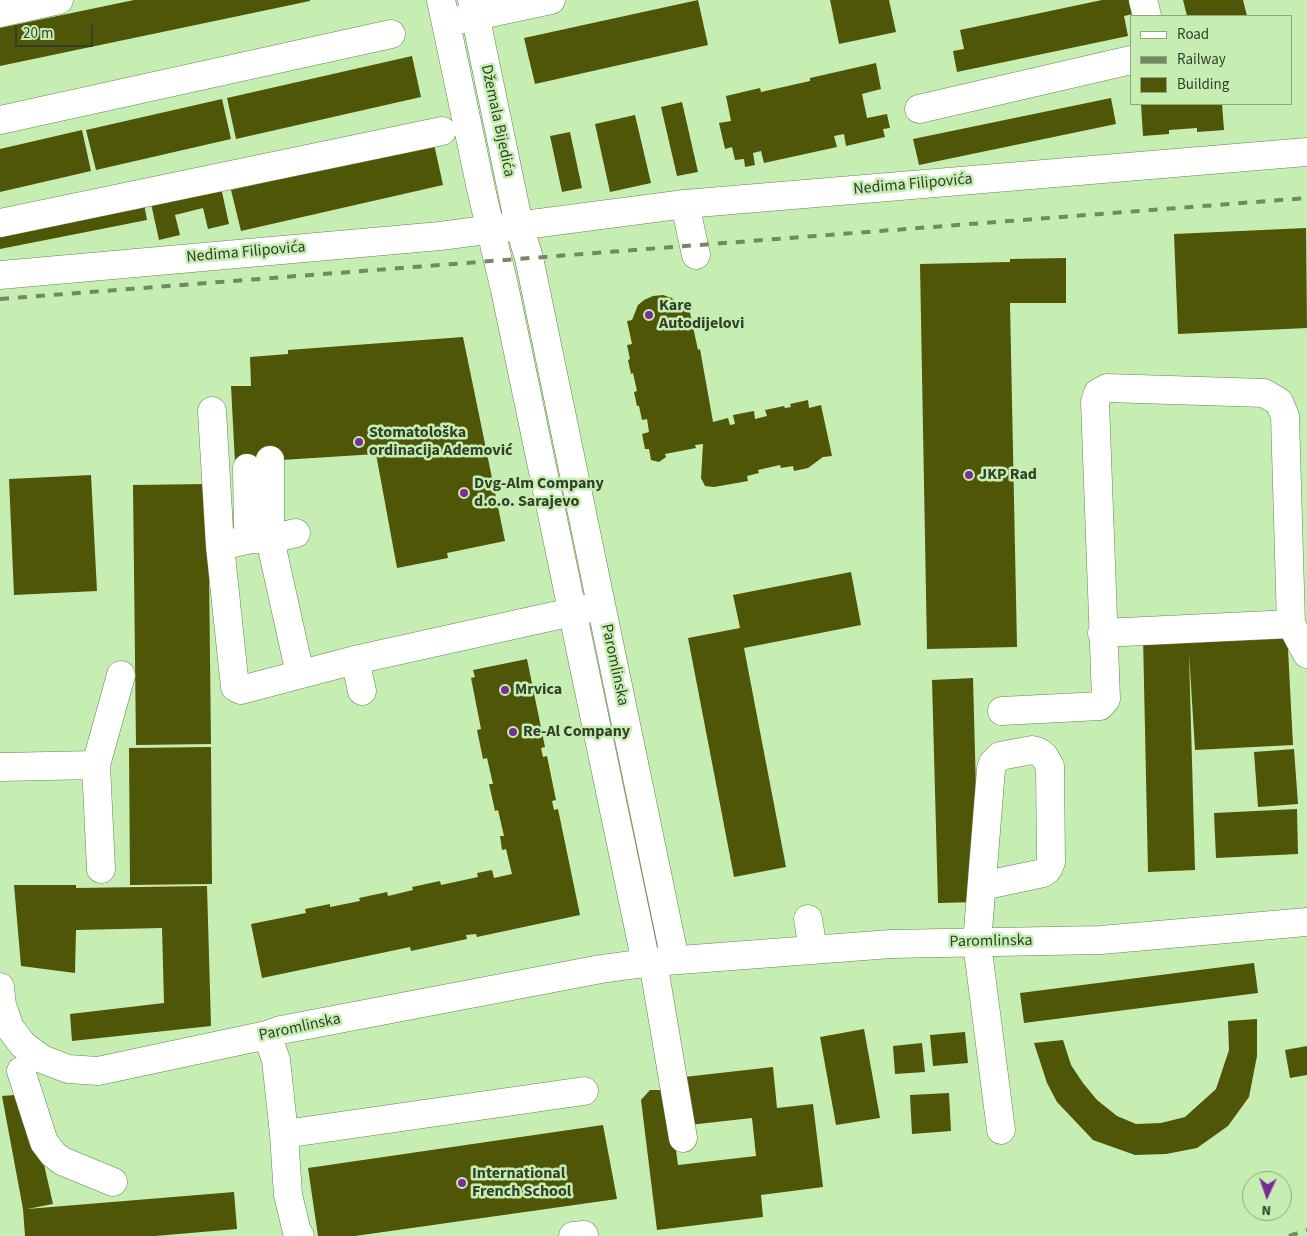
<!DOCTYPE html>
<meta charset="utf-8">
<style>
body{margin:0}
#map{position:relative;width:1307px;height:1236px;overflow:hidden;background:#c7eeb2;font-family:"Source Sans 3",sans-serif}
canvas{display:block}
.legend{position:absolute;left:1130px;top:15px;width:162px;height:90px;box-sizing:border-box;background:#c7eeb2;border:1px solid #8ba97b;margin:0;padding:6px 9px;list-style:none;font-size:15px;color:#314129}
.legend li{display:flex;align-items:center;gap:10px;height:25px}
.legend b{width:25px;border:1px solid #8ba97b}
.north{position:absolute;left:1242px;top:1171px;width:50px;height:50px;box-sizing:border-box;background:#c7eeb2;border:1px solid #8ba97b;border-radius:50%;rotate:183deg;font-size:14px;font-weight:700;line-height:20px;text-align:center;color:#314129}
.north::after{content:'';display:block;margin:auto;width:18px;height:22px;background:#7d2b9b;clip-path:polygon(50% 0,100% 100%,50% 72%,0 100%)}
.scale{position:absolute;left:15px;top:25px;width:78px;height:22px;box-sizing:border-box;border:2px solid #314129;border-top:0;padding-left:6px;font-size:15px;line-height:18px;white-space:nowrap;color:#314129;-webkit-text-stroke:4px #c7eeb2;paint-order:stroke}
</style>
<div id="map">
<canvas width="1307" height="1236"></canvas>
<ul class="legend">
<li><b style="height:6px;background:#fff"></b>Road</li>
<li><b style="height:6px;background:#718a63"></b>Railway</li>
<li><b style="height:14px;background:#4f5608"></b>Building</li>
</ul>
<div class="north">N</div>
<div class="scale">20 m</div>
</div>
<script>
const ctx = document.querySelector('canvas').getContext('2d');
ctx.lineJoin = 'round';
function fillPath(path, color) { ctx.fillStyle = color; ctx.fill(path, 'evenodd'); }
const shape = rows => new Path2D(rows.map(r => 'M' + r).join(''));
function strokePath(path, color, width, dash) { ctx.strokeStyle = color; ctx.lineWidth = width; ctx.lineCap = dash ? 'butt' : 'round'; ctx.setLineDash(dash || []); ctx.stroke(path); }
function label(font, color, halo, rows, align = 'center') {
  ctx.font = font + ' "Source Sans 3",sans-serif'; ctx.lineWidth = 5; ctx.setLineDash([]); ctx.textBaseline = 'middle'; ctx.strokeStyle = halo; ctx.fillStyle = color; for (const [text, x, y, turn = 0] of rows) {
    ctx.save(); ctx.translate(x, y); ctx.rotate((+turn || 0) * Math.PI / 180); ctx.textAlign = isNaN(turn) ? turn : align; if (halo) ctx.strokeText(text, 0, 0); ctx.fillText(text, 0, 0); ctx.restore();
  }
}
fillPath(shape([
 [134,0,310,0,310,1,0,66,0,28],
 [698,0,708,45,535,84,524,38],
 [830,0,889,0,896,32,839,44],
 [1102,0,1130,0,1133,14,1124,16,1128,36,957,72,953,51,964,49,960,30],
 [1183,0,1243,0,1247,16,1187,16],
 [412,56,421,97,236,139,227,98],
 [876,63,881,89,862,94,867,118,887,114,890,128,883,129,885,137,846,146,844,134,834,136,837,147,764,163,761,151,753,153,755,165,745,167,744,159,735,160,732,147,725,149,719,123,731,121,726,96,760,88,761,92,810,81,810,78],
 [1111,98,1116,124,919,165,913,139],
 [222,99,231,139,96,170,86,130],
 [682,102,698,172,677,176,661,107],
 [1141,104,1222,104,1224,130,1197,132,1197,128,1169,130,1169,134,1143,136],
 [635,115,651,183,610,192,595,124],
 [82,130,91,171,0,192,0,149],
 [570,132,582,188,562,192,550,136],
 [434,144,443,185,241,231,231,190],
 [220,183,229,224,208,229,203,208,175,215,180,235,159,240,150,199],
 [143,199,147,220,0,249,0,228],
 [1306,228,1307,328,1178,334,1174,234],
 [1066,258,1066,303,1010,303,1017,647,927,649,920,264,1010,262,1010,259],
 [663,295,672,298,682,310,689,308,698,350,700,349,713,422,728,418,730,425,735,424,733,415,754,411,755,419,767,416,765,410,784,406,785,408,791,407,790,404,808,400,809,408,821,405,832,456,823,457,808,468,794,471,793,466,781,468,780,465,758,470,759,473,747,476,748,481,714,487,705,486,701,478,703,444,695,445,696,448,665,454,666,457,659,462,651,460,649,449,645,449,642,434,649,432,647,419,642,420,639,406,637,406,634,392,637,391,633,373,631,374,628,360,630,359,627,345,632,344,627,321,632,320,638,305,644,300,653,296],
 [463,337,505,541,447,553,448,558,397,568,376,454,235,463,231,386,251,386,250,357,288,354,288,350],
 [91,475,97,591,14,595,9,479],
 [208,484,211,744,136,745,133,485],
 [851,572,861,625,744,648,786,867,734,877,688,638,740,628,733,595],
 [1287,630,1293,745,1195,750,1189,653,1195,870,1148,872,1143,636],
 [527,659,545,747,541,748,543,757,547,756,556,800,552,801,554,810,558,809,580,915,477,937,476,934,466,935,467,939,411,951,410,947,262,978,251,924,306,913,305,909,330,904,330,907,360,901,359,898,387,892,388,896,413,890,412,887,440,881,441,885,478,877,477,873,492,870,494,878,512,874,506,849,502,850,500,836,504,836,498,810,495,811,489,784,493,784,487,758,483,759,477,730,481,729,471,678,475,677,473,670],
 [973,678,979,902,938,903,932,680],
 [211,747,212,884,130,885,129,748],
 [1294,749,1298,804,1258,807,1254,752],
 [1297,809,1298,854,1216,858,1214,813],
 [14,885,76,885,76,888,207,886,211,1026,72,1041,70,1014,164,1003,162,928,76,930,75,973,21,966],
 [1254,963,1258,993,1024,1023,1020,993],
 [1257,1019,1257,1056,1249,1097,1228,1126,1197,1148,1166,1154,1135,1155,1093,1140,1057,1102,1047,1083,1034,1043,1063,1040,1071,1065,1083,1083,1097,1100,1117,1116,1136,1124,1161,1123,1185,1117,1216,1089,1229,1050,1228,1021],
 [864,1029,880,1118,836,1125,820,1037],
 [965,1032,968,1063,933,1066,930,1035],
 [922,1043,925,1072,895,1074,893,1046],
 [1307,1046,1307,1075,1290,1078,1285,1050],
 [773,1067,777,1108,813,1104,823,1187,761,1195,763,1217,657,1230,641,1100,650,1090,661,1090,669,1098,678,1165,756,1156,752,1118,689,1125,684,1077],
 [949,1093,951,1131,912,1134,910,1095],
 [28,1094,53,1204,27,1209,234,1192,237,1229,155,1236,25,1236,23,1209,2,1096],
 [603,1125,617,1199,355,1236,318,1236,308,1168]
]), '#4f5608');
const minor = shape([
 [441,0,481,189,505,290,646,963],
 [472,0,519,225,529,258,675,960],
 [1143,0,1147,16],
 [0,13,59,0],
 [457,20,551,0],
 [919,109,1131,60],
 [0,120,391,34],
 [685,204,696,255],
 [0,223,442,131],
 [0,275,440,236,685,204,1307,152],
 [212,411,220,546],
 [270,460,270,539,300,674],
 [247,468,248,535,251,539,270,539,296,533],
 [251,539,220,546,235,687,241,690,355,660,590,608],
 [1102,633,1291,624],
 [355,660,362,691],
 [1002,711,1100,706,1106,699,1095,402,1098,393,1107,388,1264,393,1279,402,1285,416,1291,624,1307,654],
 [96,765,121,675],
 [0,767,96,765,101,869],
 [982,886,1043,873,1048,869,1051,862,1050,766,1044,756,1039,752,1032,750,1000,756,993,763,991,769,977,943,1001,1130],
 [808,919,813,950],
 [653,962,683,1138],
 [0,987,2,1005,10,1028,23,1045,42,1059,68,1069,98,1071,267,1035,281,1030,601,969,653,962,891,944,1101,940,1307,922],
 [267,1035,276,1060,284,1134,584,1091],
 [21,1071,44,1142,53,1154,62,1161,113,1182],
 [284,1134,288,1195,297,1232,300,1236],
 [573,1236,584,1235]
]);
strokePath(minor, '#62864f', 29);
strokePath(minor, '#fff', 28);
strokePath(shape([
 [0,299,1307,198],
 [1289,1236,1307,1230]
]), '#718a63', 4, [9, 9]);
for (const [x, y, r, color] of [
 [649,315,5,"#7d2b9b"],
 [359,442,5,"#7d2b9b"],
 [969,475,5,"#7d2b9b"],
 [464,493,5,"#7d2b9b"],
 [505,690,5,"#7d2b9b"],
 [513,732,5,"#7d2b9b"],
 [462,1183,5,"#7d2b9b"]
]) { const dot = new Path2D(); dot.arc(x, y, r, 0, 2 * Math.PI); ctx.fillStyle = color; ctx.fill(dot); strokePath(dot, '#c7eeb2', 2); }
label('16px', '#314129', '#c7eeb2', [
 ["Džemala Bijedića",497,121,78],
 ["Nedima Filipovića",913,185,-5],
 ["Nedima Filipovića",246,253,-5],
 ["Paromlinska",614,665,78],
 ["Paromlinska",991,942,-1],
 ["Paromlinska",300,1028,-12]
]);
label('bold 16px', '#314129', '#c7eeb2', [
 ["Kare",659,306],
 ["Autodijelovi",659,324],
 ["Stomatološka",369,433],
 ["ordinacija Ademović",369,451],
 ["JKP Rad",979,475],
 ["Dvg-Alm Company",474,484],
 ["d.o.o. Sarajevo",474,502],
 ["Mrvica",515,690],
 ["Re-Al Company",523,732],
 ["International",472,1174],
 ["French School",472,1192]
], 'left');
</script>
